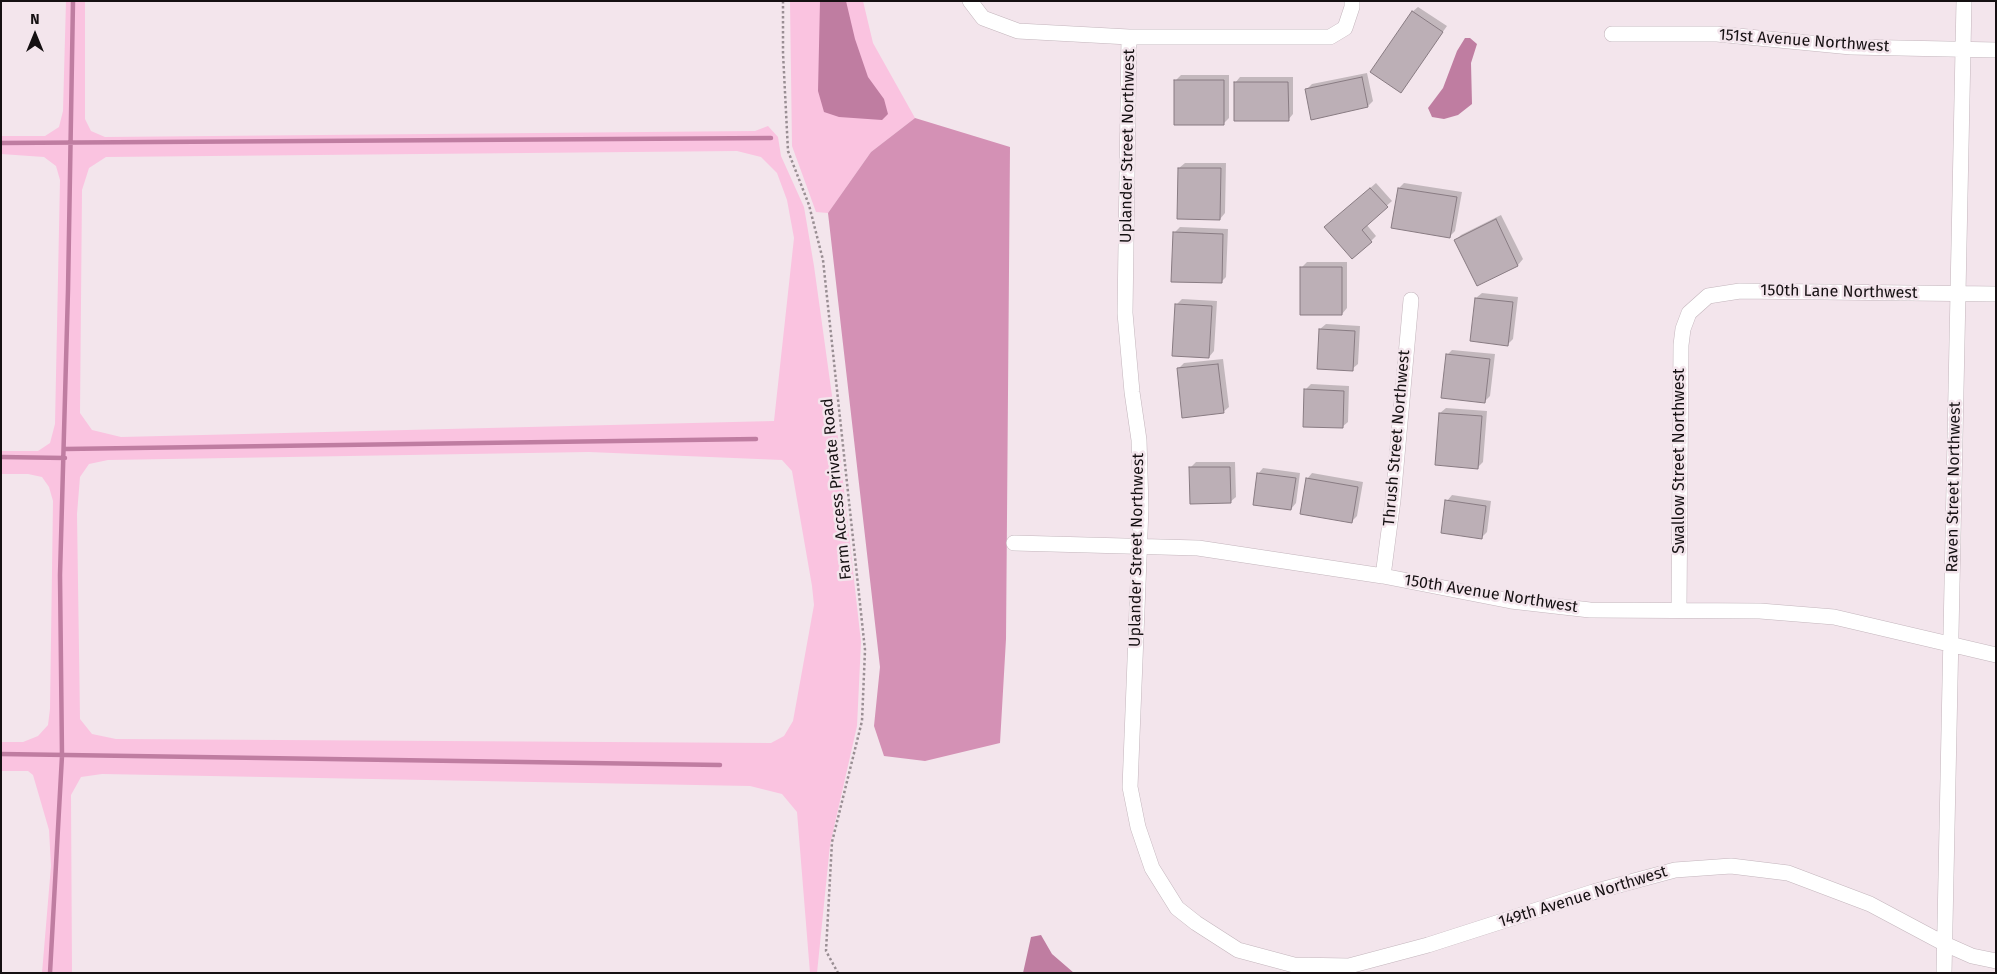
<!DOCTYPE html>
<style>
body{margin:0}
#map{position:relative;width:1997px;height:974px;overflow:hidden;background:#f3e5ec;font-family:"Fira Sans",sans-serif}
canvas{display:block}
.frame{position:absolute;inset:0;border:2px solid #151012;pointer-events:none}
.north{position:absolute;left:10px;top:10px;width:50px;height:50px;-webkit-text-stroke:4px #f3e5ec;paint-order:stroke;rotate:0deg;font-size:14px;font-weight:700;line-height:20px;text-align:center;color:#151012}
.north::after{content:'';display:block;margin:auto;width:18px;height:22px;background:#151012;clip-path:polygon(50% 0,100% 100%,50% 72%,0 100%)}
</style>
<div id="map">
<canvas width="1997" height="974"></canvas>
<div class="frame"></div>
<div class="north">N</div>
</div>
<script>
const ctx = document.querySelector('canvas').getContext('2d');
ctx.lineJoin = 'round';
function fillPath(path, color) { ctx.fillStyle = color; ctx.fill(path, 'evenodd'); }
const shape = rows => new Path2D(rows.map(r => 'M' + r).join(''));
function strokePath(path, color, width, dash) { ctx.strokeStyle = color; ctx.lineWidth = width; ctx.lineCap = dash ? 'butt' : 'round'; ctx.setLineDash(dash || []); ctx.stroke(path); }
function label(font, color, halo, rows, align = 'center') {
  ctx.font = font + ' "Fira Sans",sans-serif'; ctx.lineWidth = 5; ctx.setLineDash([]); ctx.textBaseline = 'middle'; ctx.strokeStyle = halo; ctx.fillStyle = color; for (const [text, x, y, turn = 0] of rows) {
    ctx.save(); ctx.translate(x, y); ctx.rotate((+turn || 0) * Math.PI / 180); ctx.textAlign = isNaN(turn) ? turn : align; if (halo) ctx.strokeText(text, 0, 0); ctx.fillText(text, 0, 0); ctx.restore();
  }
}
fillPath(shape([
 [66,1,85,1,85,119,91,131,105,137,755,131,768,126,778,137,781,156,804,207,814,266,839,446,861,642,857,726,830,845,817,973,810,973,797,812,782,794,750,786,102,774,81,777,71,795,72,973,42,973,51,866,49,830,33,775,28,771,1,771,1,742,23,742,38,736,48,725,50,709,53,501,49,487,42,477,28,474,1,474,1,451,38,451,50,443,55,424,60,180,56,166,44,157,1,154,1,136,45,136,59,127,63,111],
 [737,151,761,157,777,173,787,200,794,238,774,421,121,437,92,430,80,413,82,190,89,168,106,157],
 [589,452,782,460,792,471,812,586,814,605,793,721,784,736,771,743,116,739,92,734,80,719,77,514,80,477,89,464,108,460],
 [790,1,863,1,873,43,915,118,871,152,828,213,816,212,792,146]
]), '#fac3e0');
fillPath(shape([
 [915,118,1010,147,1006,639,1000,743,925,761,884,756,874,726,880,667,828,213,871,152]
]), '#d491b5');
fillPath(shape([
 [820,1,846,1,855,39,868,77,884,99,888,114,882,120,839,117,824,112,818,91],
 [1465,38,1470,38,1477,44,1471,63,1472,104,1458,115,1444,119,1432,117,1428,108,1443,88,1457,51],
 [1041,935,1052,954,1074,973,1023,973,1031,937]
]), '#bf7da1');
fillPath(shape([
 [1418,7,1447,26,1401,91,1412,12],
 [1367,73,1373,101,1368,106,1306,90,1312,84],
 [1181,75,1229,75,1229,118,1224,123,1175,81],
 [1240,77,1293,77,1293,114,1288,120,1235,83],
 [1185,163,1226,163,1225,213,1220,219,1179,168],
 [1376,183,1392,201,1366,224,1376,236,1371,241,1332,222],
 [1404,183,1462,192,1455,231,1450,236,1399,188],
 [1501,215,1523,259,1518,265,1477,284,1456,240,1461,235],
 [1180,227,1228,229,1226,277,1221,282,1174,233],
 [1307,262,1347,262,1347,308,1342,314,1301,268],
 [1482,293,1518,297,1513,339,1507,345,1471,340,1476,298],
 [1182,299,1217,301,1214,351,1209,357,1176,305],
 [1326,324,1360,326,1358,364,1352,369,1320,329],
 [1452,350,1495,354,1490,396,1485,401,1447,355],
 [1223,359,1229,407,1223,412,1178,369,1184,363],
 [1311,384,1349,386,1348,422,1342,427,1305,390],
 [1446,408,1487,411,1483,462,1478,467,1440,413],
 [1196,462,1235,462,1236,497,1230,502,1190,468],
 [1263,468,1300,473,1296,503,1291,509,1258,474],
 [1312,473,1363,482,1357,516,1352,521,1307,479],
 [1452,495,1491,501,1487,532,1481,538,1447,501]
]), '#0003');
strokePath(shape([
 [1,143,771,138],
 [65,449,756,439],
 [1,457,65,458],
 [1,754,720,765],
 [50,973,62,756,60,575,68,290,73,1]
]), '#bf7da1', 4.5);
const building = shape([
 [1412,11,1443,32,1401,93,1370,72,1412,11],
 [1362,77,1368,107,1311,120,1305,89,1362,77],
 [1174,80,1224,80,1224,125,1174,125,1174,80],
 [1234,82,1288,82,1289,121,1234,121,1234,82],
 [1178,168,1221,168,1220,220,1177,219,1178,168],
 [1370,188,1388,207,1362,230,1372,242,1352,259,1324,227,1370,188],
 [1398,188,1457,197,1450,238,1391,228,1398,188],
 [1496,219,1518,266,1477,286,1454,240,1496,219],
 [1173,232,1223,234,1222,283,1171,282,1173,232],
 [1300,267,1342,267,1342,315,1300,315,1300,267],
 [1475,298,1513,302,1508,346,1470,341,1475,298],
 [1175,304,1212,306,1209,358,1172,356,1175,304],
 [1319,329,1355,331,1353,371,1317,369,1319,329],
 [1446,354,1490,359,1485,403,1441,398,1446,354],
 [1218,364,1224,413,1182,418,1177,368,1218,364],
 [1304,389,1344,391,1343,428,1303,427,1304,389],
 [1439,413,1482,416,1478,469,1435,465,1439,413],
 [1189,467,1230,467,1231,503,1190,504,1189,467],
 [1257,473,1296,478,1291,510,1253,505,1257,473],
 [1306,478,1358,487,1352,523,1300,514,1306,478],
 [1445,500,1486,506,1482,539,1441,533,1445,500]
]);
fillPath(building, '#bcafb6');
strokePath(building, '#887b82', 1);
const street = shape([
 [970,1,983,18,1018,31,1129,37,1330,37,1345,28,1352,7,1352,1],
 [1612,34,1717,34,1851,47,1996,50],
 [1129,37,1125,313,1132,392,1139,440,1141,508,1130,787,1138,827,1152,868,1177,908,1196,923,1238,950,1294,965,1349,966,1428,945,1593,892,1675,870,1731,866,1788,873,1870,904,1945,944,1972,956,1996,961],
 [1014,543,1198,548,1383,576,1511,601,1590,610,1760,611,1834,617,1996,655],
 [1383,576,1393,500,1411,300],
 [1679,610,1681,345,1683,329,1689,313,1708,296,1740,291,1996,294],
 [1944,973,1964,1]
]);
strokePath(street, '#c3b5bc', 16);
strokePath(shape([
 [783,1,783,53,788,151,809,205,823,260,865,650,862,721,832,842,826,951,838,973]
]), '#998e93', 2.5, [2.5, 2.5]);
strokePath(street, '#fff', 15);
label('16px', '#151012', '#f3e5ec', [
 ["151st Avenue Northwest",1804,41,4],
 ["Uplander Street Northwest",1128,146,-89],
 ["150th Lane Northwest",1839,292,1],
 ["Thrush Street Northwest",1397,438,-85],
 ["Swallow Street Northwest",1680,461,-90],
 ["Raven Street Northwest",1954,487,-89],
 ["Farm Access Private Road",837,489,-96],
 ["Uplander Street Northwest",1137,550,-89],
 ["150th Avenue Northwest",1491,594,9],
 ["149th Avenue Northwest",1583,897,-17]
]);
</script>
